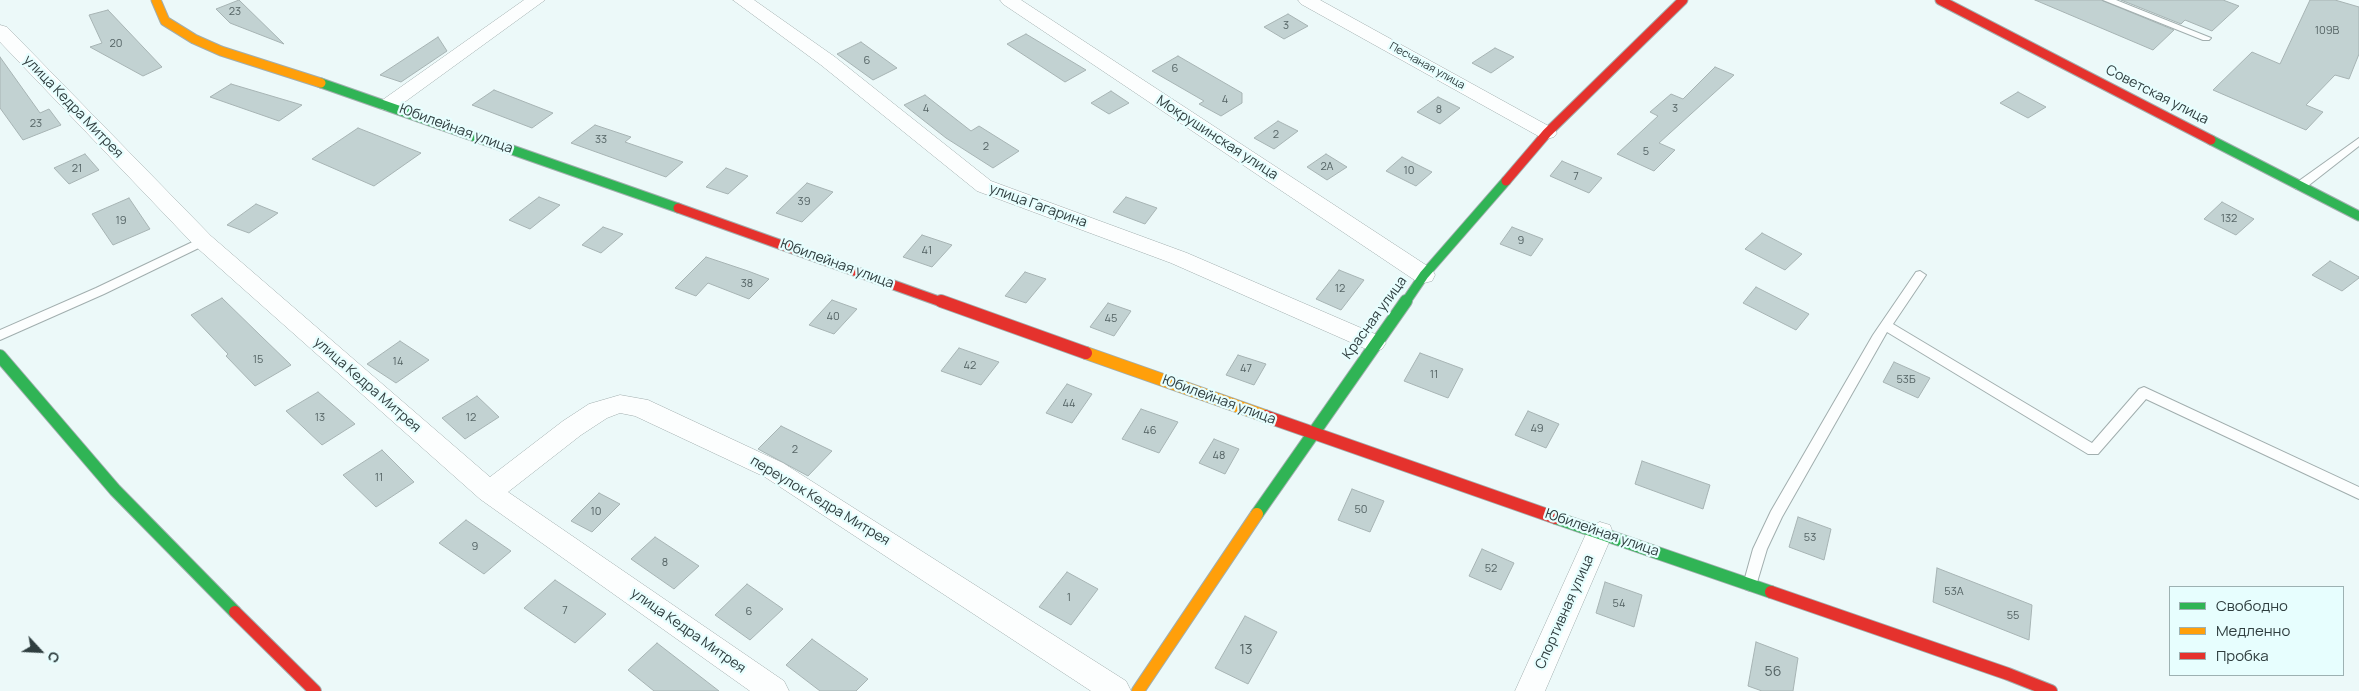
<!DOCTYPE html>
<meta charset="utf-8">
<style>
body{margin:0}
#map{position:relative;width:2359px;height:691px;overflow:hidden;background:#ecf9f9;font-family:Manrope,sans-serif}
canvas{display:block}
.legend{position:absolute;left:2169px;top:586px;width:175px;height:90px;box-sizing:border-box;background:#e7fefe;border:1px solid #9db1b2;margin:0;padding:6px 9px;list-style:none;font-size:15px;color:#2f3e3f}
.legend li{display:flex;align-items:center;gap:10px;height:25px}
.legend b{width:25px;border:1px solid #9db1b2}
.north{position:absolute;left:15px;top:626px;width:50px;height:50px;-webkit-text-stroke:4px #e7fefe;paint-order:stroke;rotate:115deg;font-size:14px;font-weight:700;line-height:20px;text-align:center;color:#2f3e3f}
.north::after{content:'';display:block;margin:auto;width:18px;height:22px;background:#2f3e3f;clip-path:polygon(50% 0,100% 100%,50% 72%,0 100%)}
</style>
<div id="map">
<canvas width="2359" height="691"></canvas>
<ul class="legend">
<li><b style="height:6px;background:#30b455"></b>Свободно</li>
<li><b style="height:6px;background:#ff9f0a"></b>Медленно</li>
<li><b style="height:6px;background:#e5322d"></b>Пробка</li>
</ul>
<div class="north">С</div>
</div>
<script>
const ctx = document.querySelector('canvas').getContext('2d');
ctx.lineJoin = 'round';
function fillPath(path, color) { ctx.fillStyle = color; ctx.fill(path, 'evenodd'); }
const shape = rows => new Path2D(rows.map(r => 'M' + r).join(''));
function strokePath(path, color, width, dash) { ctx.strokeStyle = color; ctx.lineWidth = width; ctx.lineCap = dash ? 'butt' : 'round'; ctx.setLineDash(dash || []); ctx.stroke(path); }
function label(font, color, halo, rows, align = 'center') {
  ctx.font = font + ' Manrope,sans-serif'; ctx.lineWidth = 4.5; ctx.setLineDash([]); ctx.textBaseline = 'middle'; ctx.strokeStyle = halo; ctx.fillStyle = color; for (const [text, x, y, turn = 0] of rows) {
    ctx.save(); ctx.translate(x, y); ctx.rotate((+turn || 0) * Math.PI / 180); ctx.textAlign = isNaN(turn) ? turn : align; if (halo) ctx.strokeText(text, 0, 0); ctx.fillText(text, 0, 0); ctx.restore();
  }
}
const building = shape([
 [239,0,284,44,230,23,216,9,239,0],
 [2035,0,2101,0,2174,30,2153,50,2035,0],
 [2121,0,2223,0,2239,6,2212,31,2185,20,2181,24,2121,0],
 [2310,0,2335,0,2359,7,2359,54,2349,79,2335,75,2306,105,2323,112,2306,130,2213,90,2252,52,2280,64,2310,0],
 [108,10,162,67,143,76,90,47,102,43,89,15,108,10],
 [1288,14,1308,26,1284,39,1264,27,1288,14],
 [1026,34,1086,70,1065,82,1007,44,1026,34],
 [438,37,447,51,401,82,380,75,438,37],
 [861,42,897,68,873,80,837,54,861,42],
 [1495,48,1514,57,1491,73,1472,63,1495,48],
 [1178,56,1242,93,1242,103,1221,116,1199,104,1204,101,1152,71,1178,56],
 [0,57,40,113,49,109,61,125,23,140,0,108,0,57],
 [1715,67,1734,75,1659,143,1675,150,1654,171,1617,154,1658,116,1650,112,1671,94,1683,99,1715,67],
 [231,84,302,105,279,121,210,97,231,84],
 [494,90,553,113,532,128,472,105,494,90],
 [1111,91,1129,103,1109,114,1091,103,1111,91],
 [2018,92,2046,107,2028,118,2000,103,2018,92],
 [925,95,971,131,979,126,1019,151,993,168,946,138,904,105,925,95],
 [1438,97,1460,108,1440,124,1417,112,1438,97],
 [1278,121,1298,131,1274,149,1254,138,1278,121],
 [595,125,631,137,625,142,683,162,666,177,571,143,595,125],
 [358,128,381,137,421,153,374,186,312,159,358,128],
 [85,154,99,170,69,184,54,168,85,154],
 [1326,154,1347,167,1327,180,1307,167,1326,154],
 [1402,157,1432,172,1416,186,1386,171,1402,157],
 [1562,161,1602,178,1589,193,1550,176,1562,161],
 [726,168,748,176,728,194,706,187,726,168],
 [807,183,833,192,802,222,776,213,807,183],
 [539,197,560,205,530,229,509,220,539,197],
 [1126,197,1157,208,1145,224,1113,212,1126,197],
 [129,198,150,229,113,245,92,214,129,198],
 [2222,202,2254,219,2236,235,2204,219,2222,202],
 [256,204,278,213,249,233,227,225,256,204],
 [603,227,623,234,601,253,582,245,603,227],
 [1512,227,1543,239,1531,256,1500,244,1512,227],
 [1762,233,1802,254,1785,270,1745,249,1762,233],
 [922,235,952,245,932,267,903,257,922,235],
 [706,257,748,271,769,279,749,299,708,283,696,296,675,288,706,257],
 [2330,261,2359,277,2359,278,2342,291,2312,275,2330,261],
 [1339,270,1364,280,1341,310,1316,299,1339,270],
 [1025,272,1046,279,1026,303,1005,296,1025,272],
 [1756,287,1809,314,1796,330,1743,303,1756,287],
 [222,298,261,336,291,365,255,386,226,356,228,354,191,315,222,298],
 [832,300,857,309,834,334,809,325,832,300],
 [1108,303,1131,311,1114,336,1090,327,1108,303],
 [400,341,429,360,396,383,367,364,400,341],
 [959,348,999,362,981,385,941,371,959,348],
 [1420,353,1463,369,1448,398,1404,381,1420,353],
 [1238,355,1266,364,1254,385,1226,375,1238,355],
 [1894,362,1930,378,1918,398,1883,382,1894,362],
 [1067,384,1092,394,1072,423,1046,413,1067,384],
 [318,392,355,424,322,445,286,411,318,392],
 [477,396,499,417,465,439,442,418,477,396],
 [1141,409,1178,422,1159,453,1122,439,1141,409],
 [1528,411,1559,424,1546,448,1515,435,1528,411],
 [781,426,832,451,808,476,758,449,781,426],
 [1214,439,1239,449,1225,474,1199,463,1214,439],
 [382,450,414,482,376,507,343,475,382,450],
 [1642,461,1710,485,1703,509,1635,484,1642,461],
 [1352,489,1384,501,1370,532,1338,520,1352,489],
 [599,493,620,504,592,532,571,521,599,493],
 [1798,517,1831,529,1824,560,1789,547,1798,517],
 [466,520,511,551,484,574,439,543,466,520],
 [655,537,699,566,674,589,631,559,655,537],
 [1482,549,1514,563,1501,590,1469,576,1482,549],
 [1937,568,2032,605,2029,640,1933,602,1937,568],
 [1067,572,1098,589,1071,625,1039,607,1067,572],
 [555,580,606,614,575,643,524,608,555,580],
 [1605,582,1642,595,1634,627,1596,613,1605,582],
 [747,584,783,609,750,640,715,615,747,584],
 [1245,616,1277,632,1248,684,1215,668,1245,616],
 [812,639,868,679,856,691,820,691,786,665,812,639],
 [1756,642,1798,658,1793,691,1762,691,1748,686,1756,642],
 [657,643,719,691,654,691,628,670,657,643]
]);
fillPath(building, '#c2d2d2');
strokePath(building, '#a7b4b4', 1);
const lane = shape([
 [2103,0,2116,0,2211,38,2209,40,2203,40,2103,0],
 [2359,138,2359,146,2304,189,2296,189,2294,186,2296,183,2359,138],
 [203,237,209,241,207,244,104,294,0,340,0,330,96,288,203,237],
 [1920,271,1926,275,1893,324,2092,443,2139,389,2144,387,2359,487,2359,499,2146,399,2098,454,2088,454,1887,332,1782,517,1767,549,1755,589,1750,591,1745,589,1743,585,1753,549,1771,511,1873,335,1916,272,1920,271]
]);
const street = shape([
 [524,0,545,0,395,109,388,111,381,109,378,105,381,101,524,0],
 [733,0,754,0,835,57,991,181,1187,253,1382,337,1386,343,1382,349,1374,352,1366,349,1171,263,977,191,821,65,733,0],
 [1000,0,1021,0,1432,269,1435,275,1432,281,1424,283,1416,281,1003,4,1000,0],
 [1298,0,1320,0,1554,129,1557,133,1554,137,1547,139,1540,137,1301,4,1298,0],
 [0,25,7,27,211,236,490,477,563,421,589,404,620,395,648,400,783,463,1126,681,1131,691,1091,691,765,477,635,416,620,413,607,418,581,435,508,492,784,681,789,691,750,691,480,499,195,246,0,42,0,25],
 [1600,522,1610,525,1613,533,1545,691,1515,691,1590,525,1600,522]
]);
const fastFar1 = shape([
 [321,83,678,208],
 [2211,140,2359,216],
 [1405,303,1424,275,1506,181]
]);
const fast = shape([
 [0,356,115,490,235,612],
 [1257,514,1406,301],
 [1556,518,1771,592]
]);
const slowFar1 = shape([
 [156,0,165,21,194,39,221,51,321,83]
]);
const slow = shape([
 [1086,353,1265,416],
 [1138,691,1257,514]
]);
const jamFar1 = shape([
 [1940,0,2211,140],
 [1506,181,1547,133,1683,0],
 [678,208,944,303]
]);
const jam = shape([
 [941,301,1086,353],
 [1265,416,1556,518],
 [1771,592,2008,674,2051,691],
 [235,612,315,691]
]);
strokePath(lane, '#a1aeae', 2);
strokePath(street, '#a1aeae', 1);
strokePath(fastFar1, '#a1aeae', 11);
strokePath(fast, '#a1aeae', 14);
strokePath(slowFar1, '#a1aeae', 11);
strokePath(slow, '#a1aeae', 14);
strokePath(jamFar1, '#a1aeae', 11);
strokePath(jam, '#a1aeae', 14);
fillPath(lane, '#fcfefe');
fillPath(street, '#fcfefe');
strokePath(fastFar1, '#30b455', 9);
strokePath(fast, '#30b455', 12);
strokePath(slowFar1, '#ff9f0a', 9);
strokePath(slow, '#ff9f0a', 12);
strokePath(jamFar1, '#e5322d', 9);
strokePath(jam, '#e5322d', 12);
label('11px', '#546364', null, [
 ["23",235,12],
 ["3",1286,26],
 ["109В",2327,31],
 ["20",116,44],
 ["6",867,61],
 ["6",1175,69],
 ["4",1225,100],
 ["4",926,109],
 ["3",1675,109],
 ["8",1439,110],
 ["23",36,124],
 ["2",1276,135],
 ["33",601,140],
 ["2",986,147],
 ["5",1646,152],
 ["2А",1327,167],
 ["21",77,169],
 ["10",1409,171],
 ["7",1576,177],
 ["39",804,202],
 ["132",2229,219],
 ["19",121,221],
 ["9",1521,241],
 ["41",927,251],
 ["38",747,284],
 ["12",1340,289],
 ["40",833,317],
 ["45",1111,319],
 ["15",258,360],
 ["14",398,362],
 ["42",970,366],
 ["47",1246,369],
 ["11",1434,375],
 ["53Б",1906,380],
 ["44",1069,404],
 ["13",320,418],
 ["12",471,418],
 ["49",1537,429],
 ["46",1150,431],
 ["2",795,450],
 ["48",1219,456],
 ["11",379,478],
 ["50",1361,510],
 ["10",596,512],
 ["53",1810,538],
 ["9",475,547],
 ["8",665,563],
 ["52",1491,569],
 ["53А",1954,592],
 ["1",1069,598],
 ["54",1619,604],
 ["7",565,611],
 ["6",749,612],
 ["55",2013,616]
]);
label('11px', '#2f3e3f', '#e7fefe', [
 ["Песчаная улица",1427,66,29]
]);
label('14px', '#2f3e3f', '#e7fefe', [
 ["Советская улица",2157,95,27],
 ["улица Кедра Митрея",73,107,46],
 ["Юбилейная улица",456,129,20],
 ["Мокрушинская улица",1217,138,33],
 ["улица Гагарина",1038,206,20],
 ["Юбилейная улица",837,264,20],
 ["Красная улица",1375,318,-54],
 ["улица Кедра Митрея",367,385,41],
 ["Юбилейная улица",1219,400,20],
 ["переулок Кедра Митрея",820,501,31],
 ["Юбилейная улица",1602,533,19],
 ["Спортивная улица",1565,612,-66],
 ["улица Кедра Митрея",688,631,35]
]);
label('14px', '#546364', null, [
 ["13",1246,650],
 ["56",1773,672]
]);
</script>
